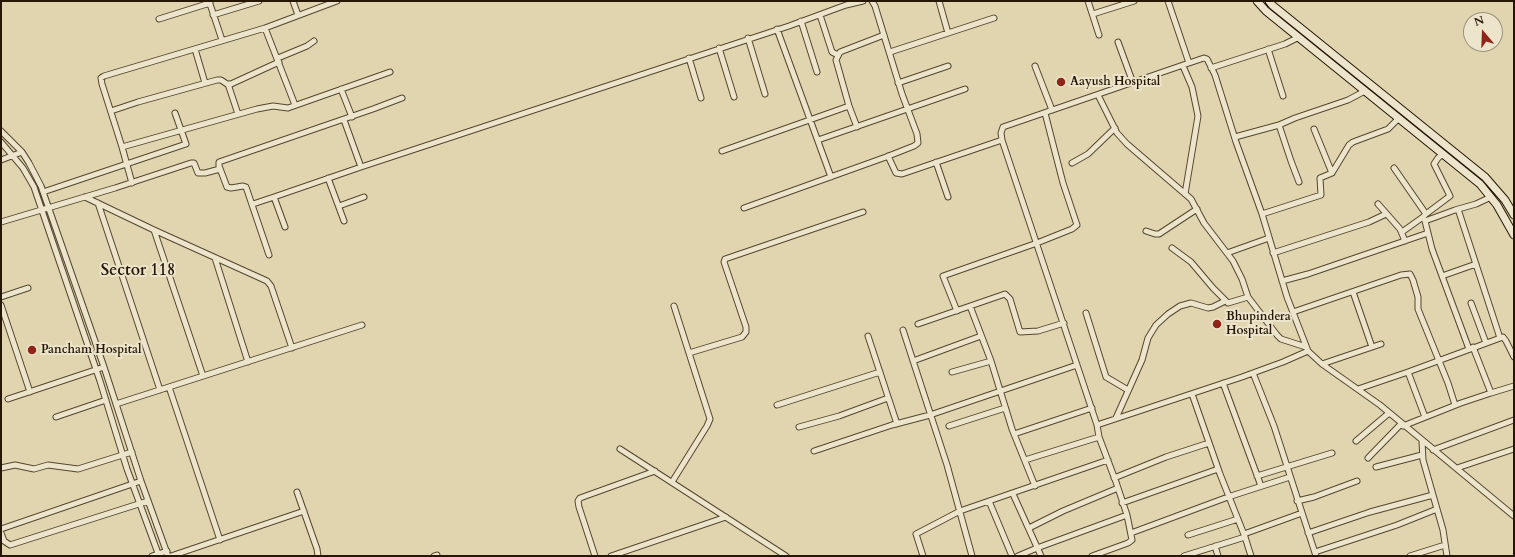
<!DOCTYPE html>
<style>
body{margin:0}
#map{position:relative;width:1515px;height:557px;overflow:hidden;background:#e1d5af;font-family:Cardo,serif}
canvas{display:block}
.frame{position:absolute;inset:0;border:2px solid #251704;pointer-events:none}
.north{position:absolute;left:1463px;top:12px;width:40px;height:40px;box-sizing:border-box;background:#ece4cb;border:1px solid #9c927b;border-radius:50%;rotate:341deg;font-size:11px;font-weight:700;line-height:16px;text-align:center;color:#251704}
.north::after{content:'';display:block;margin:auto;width:14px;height:18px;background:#8f2418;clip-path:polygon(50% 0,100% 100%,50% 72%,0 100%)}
</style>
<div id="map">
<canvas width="1515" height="557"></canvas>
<div class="frame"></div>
<div class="north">N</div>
</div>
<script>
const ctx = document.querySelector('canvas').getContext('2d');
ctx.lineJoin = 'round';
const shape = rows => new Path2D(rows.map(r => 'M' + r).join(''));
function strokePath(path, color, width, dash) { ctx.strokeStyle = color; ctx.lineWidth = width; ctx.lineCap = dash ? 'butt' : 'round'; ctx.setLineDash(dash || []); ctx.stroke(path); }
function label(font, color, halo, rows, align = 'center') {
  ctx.font = font + ' Cardo,serif'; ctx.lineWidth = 4; ctx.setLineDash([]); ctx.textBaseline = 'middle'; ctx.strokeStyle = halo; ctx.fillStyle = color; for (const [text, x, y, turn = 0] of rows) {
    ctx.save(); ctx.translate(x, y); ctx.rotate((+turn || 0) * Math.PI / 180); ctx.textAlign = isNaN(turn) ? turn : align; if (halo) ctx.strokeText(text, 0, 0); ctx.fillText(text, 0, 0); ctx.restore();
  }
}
const street = shape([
 [209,1,222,40],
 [293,1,298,15],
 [337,1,265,28,104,76,101,78,102,84,122,147,257,109,273,106,288,108,390,72],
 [939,1,948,33],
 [1088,1,1099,35],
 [1168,1,1189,63],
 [1093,14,1134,1],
 [213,15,259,1],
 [820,15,832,52,838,55],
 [159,19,210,3],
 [801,21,817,72],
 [265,28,295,105],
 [777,29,831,177],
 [748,38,765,94],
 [1118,42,1133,83],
 [719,48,734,97],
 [195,49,205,83],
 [1268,49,1283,96],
 [890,52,994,18],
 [278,58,307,46,314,41],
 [689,58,701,98],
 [1035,66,1052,110],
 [1183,66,1192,87,1198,116,1185,194],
 [1211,68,1285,44,1299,37],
 [898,83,948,66],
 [228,84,238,114],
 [341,89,352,117],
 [1098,95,1117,133,1127,144,1191,199,1204,223,1233,261,1242,279,1248,297,1277,335,1281,339,1306,347],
 [111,111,138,102,217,80,221,80,227,84,231,84,279,62],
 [1279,125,1291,161,1299,182],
 [857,127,849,106,836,60,840,52,884,35],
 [1314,129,1332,173],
 [1,131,22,152,29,163,41,186,104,367,141,481,168,556],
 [1235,137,1279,125,1295,118,1348,100,1365,91],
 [818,140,965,89],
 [1,142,23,168,34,187,100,381,127,469,159,556],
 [122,147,132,183],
 [722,151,849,106],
 [888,156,896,173,902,174,1002,140],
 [1,160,22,152],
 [936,162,948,197],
 [1072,163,1088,154,1115,128],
 [361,167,789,26,846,5,863,1],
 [1394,168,1426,214],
 [328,178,344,221],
 [43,192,186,144,175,113],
 [85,197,154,230,267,281,271,286,292,348],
 [98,203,160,390],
 [253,204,274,197],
 [1378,204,1400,229,1405,241],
 [339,206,364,197],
 [744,208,886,157,914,146,918,143,917,134,902,94,875,6,872,1],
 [1458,209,1500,338],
 [1262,214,1321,195,1320,178,1332,173,1349,145,1353,142,1388,129,1399,118],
 [1425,221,1423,217,1426,214,1450,196,1434,164,1438,158,1443,154],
 [1,222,115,188,191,163,194,163,198,173,205,173,220,169],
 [285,227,274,197,361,167,344,120],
 [154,230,203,376],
 [1146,231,1155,234,1159,234,1197,209],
 [1402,232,1423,217],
 [1172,248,1191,262,1213,288,1228,303,1248,297],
 [1227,253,1269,238],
 [1273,253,1369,222,1386,214],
 [269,255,246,187,243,186,231,188,227,187,219,166,219,162,373,109,402,98],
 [215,258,248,362],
 [1442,276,1476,264],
 [1282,281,1308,274,1428,233],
 [1353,292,1372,347],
 [1,297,28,288],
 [1471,303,1486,343],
 [1,305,30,392],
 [970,306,991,361,1012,429,1035,486],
 [957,311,943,276,1037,243,1072,229,1077,225,1063,183,1045,113],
 [1293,312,1401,275,1410,274,1413,280,1418,297,1418,309,1448,383,1455,405],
 [1086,313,1106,377,1128,390],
 [918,324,1005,294,1010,299,1020,332,1038,331,1064,323],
 [903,330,947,465,972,556],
 [868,336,897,424],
 [1473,347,1491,393,1514,386],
 [1469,349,1432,249,1425,221,1455,210,1476,204,1491,197],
 [1308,351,1283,362,1242,377,1097,425,1002,140,1001,133,1003,127,1189,63,1204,58,1207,59,1215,75,1236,142,1262,214,1287,297,1308,351,1322,364,1380,405,1514,516],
 [689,353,742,337,746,332,746,327,724,262,725,259,863,212],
 [913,361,981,336],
 [1322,364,1381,344],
 [952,372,991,361],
 [1408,372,1425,417],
 [1253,373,1274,426,1316,556],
 [1223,383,1261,486],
 [169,387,220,540],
 [1358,389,1408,372,1503,337,1506,341,1514,357],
 [1192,394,1220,474,1245,537,1251,556],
 [8,399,104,367],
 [116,404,362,325],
 [777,405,880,372],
 [56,417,106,400],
 [1116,418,1142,360,1148,338,1156,325,1168,314,1180,306,1191,303,1208,308,1213,307,1225,301],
 [949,426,1005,408],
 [1403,426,1461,403,1491,393],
 [799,427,839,416,888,398],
 [1014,434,1092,408],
 [1356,441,1389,413],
 [1422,441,1423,460,1443,530,1447,556],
 [620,449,786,556],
 [1433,450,1514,420],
 [814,451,892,425,930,415,1077,365],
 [1368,458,1401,424],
 [1025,460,1099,437,1097,425],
 [1376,467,1422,455],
 [1,468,15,465,34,469,48,465,78,469,132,452],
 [1457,468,1514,449],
 [1257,476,1332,453],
 [1114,478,1166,457,1209,443],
 [672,482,707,426,710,419,674,306],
 [297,492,317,549,318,556],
 [1013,494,1041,556],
 [989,501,1012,556],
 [1297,501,1314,497,1357,481],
 [1122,503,1218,469],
 [1029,528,1063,511,1118,488],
 [1,529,141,481],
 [1,533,4,541,10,545,148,501],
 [1131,533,1228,497,1290,477],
 [1308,533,1370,512,1433,495],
 [1244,534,1302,513],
 [1188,535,1238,519],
 [1215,546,1218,556],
 [1315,552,1397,525,1437,509],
 [152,556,167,551],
 [171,556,304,511],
 [434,556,437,555],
 [595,556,579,507,578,501,580,498,655,471],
 [611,556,726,517],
 [923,556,916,534,941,521,960,511,1108,460],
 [1018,556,1037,548,1127,515],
 [1092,556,1128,543,1132,540,1127,515,1116,482,1099,437],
 [1184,556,1245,537],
 [1410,556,1445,545]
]);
const secondary = shape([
 [1257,1,1266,11,1480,184,1497,205,1514,235],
 [1269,1,1272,5,1485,177,1505,200,1514,215]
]);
strokePath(street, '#54462f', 7);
strokePath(secondary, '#251704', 9);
strokePath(street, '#ece4cb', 5);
strokePath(secondary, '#ece4cb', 7);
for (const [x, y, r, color] of [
 [1061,82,5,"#8f2418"],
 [1217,324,5,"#8f2418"],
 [32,350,5,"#8f2418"]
]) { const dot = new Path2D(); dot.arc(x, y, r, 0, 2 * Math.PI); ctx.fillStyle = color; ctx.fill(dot); strokePath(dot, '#ece4cb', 1.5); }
label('bold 12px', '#251704', '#ece4cb', [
 ["Aayush Hospital",1070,82],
 ["Bhupindera",1226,317],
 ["Hospital",1226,331],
 ["Pancham Hospital",41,350]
], 'left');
label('bold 16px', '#251704', '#ece4cb', [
 ["Sector 118",138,271]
]);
</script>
